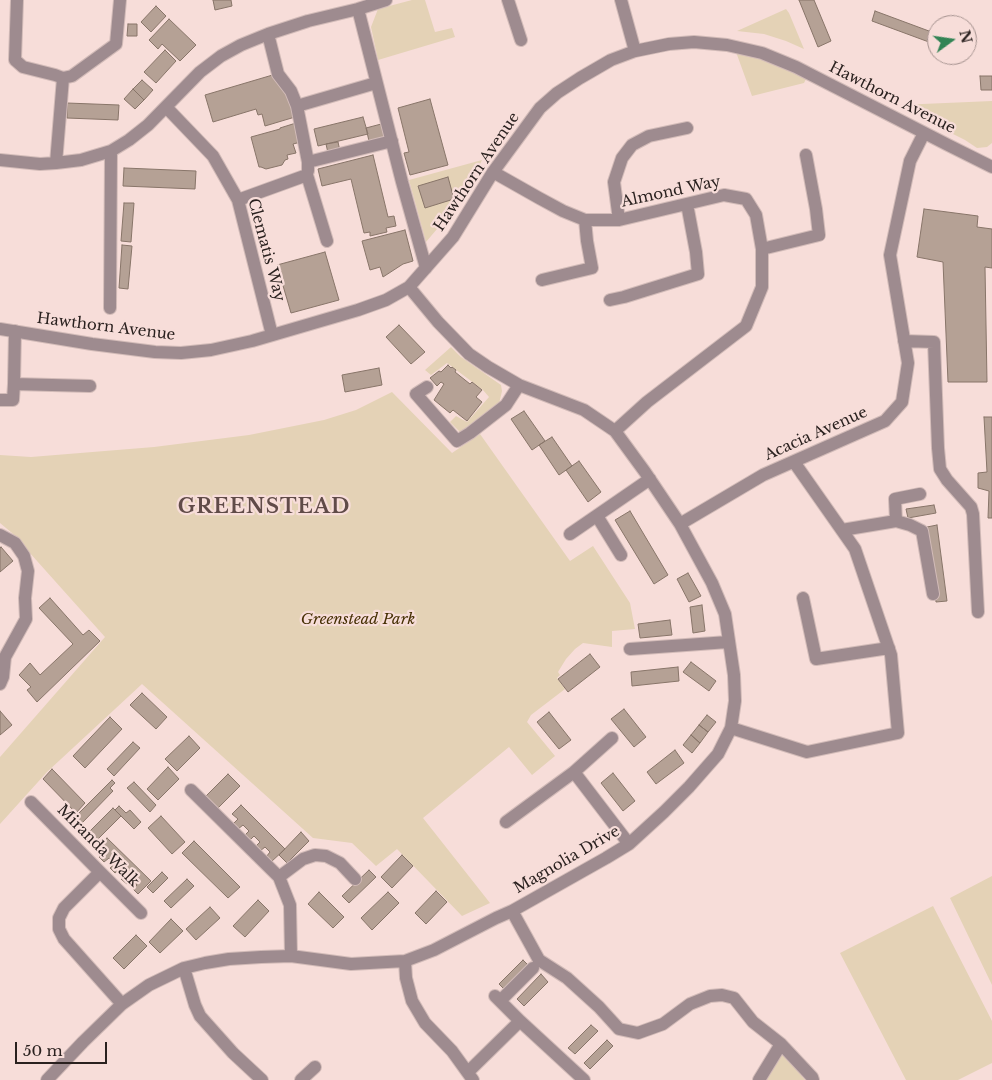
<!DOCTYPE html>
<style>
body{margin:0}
#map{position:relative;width:992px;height:1080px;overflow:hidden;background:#f7ddd9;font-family:"Libre Baskerville",serif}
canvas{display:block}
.north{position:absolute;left:927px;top:15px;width:50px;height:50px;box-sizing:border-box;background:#f7ddd9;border:1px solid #a5928f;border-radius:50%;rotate:76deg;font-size:14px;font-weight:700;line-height:20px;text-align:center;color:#2a211f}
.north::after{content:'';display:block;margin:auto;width:18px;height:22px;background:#338455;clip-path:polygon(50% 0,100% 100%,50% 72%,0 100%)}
.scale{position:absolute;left:15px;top:1042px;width:92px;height:22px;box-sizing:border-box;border:2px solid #2a211f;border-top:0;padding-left:6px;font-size:15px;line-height:18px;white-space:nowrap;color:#2a211f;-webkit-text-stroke:4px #f7ddd9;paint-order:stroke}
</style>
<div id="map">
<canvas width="992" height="1080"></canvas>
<div class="north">N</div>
<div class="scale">50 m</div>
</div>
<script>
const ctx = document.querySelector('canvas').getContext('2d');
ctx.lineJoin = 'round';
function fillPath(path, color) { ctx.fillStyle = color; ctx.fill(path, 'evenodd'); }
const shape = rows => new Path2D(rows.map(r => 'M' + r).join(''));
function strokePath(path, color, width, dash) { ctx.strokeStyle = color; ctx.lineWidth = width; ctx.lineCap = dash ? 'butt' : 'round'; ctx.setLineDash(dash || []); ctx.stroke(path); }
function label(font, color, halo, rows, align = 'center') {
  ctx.font = font + ' "Libre Baskerville",serif'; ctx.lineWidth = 4.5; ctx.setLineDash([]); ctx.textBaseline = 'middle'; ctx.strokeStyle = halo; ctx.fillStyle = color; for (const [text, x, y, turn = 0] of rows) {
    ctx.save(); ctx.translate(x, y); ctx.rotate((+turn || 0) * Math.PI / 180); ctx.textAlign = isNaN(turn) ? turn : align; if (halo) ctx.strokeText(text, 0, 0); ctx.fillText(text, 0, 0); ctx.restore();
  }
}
fillPath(shape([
 [412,0,425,0,435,32,452,28,455,37,378,60,371,27,378,9],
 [786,9,789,13,804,49,786,41,764,34,737,31],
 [736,52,783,65,806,79,804,83,752,96],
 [992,101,992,143,987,147,977,148,965,140,949,132,942,121,922,111,908,110,899,105],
 [482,160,464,197,426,242,409,180],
 [451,347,461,357,501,385,502,391,499,404,463,435,450,422,456,416,467,422,489,397,483,390,447,363,431,375,425,370],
 [392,392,452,453,480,434,570,561,593,546,630,603,635,629,612,631,612,647,583,643,575,649,566,659,558,672,560,675,557,678,565,689,531,715,527,722,555,756,532,775,509,747,423,818,490,903,462,916,397,849,376,866,352,843,313,838,142,684,47,772,0,824,0,757,105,637,12,533,0,523,0,455,31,457,154,447,249,435,324,420,356,410],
 [992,876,992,985,950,898],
 [933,906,992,1021,992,1063,958,1080,906,1080,840,953],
 [781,1054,787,1058,805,1080,762,1080]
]), '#e4d2b6');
const building = shape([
 [213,0,231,0,232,6,215,10,213,0],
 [799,0,814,0,831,41,818,47,799,0],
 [156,6,166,16,151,32,141,22,156,6],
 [875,11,937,34,937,45,872,21,875,11],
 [169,19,196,45,180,61,162,44,158,49,149,40,169,19],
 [128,24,137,24,137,36,127,36,128,24],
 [165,50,176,61,156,83,144,72,165,50],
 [276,74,289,95,295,117,265,126,262,114,258,115,256,109,213,122,205,95,276,74],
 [980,76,992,76,992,90,981,90,980,76],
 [142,80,153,90,144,100,133,89,142,80],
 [133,89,144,100,135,109,124,99,133,89],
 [430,99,448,165,410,175,404,153,409,152,398,108,430,99],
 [67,103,119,105,118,120,67,118,67,103],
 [363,117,368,134,318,146,314,129,363,117],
 [296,123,301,142,293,144,296,153,287,155,288,159,285,160,282,165,266,169,261,167,259,167,251,137,280,129,280,128,296,123],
 [385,123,388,137,369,141,366,128,385,123],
 [338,142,340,151,328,153,326,144,338,142],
 [373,155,388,217,394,216,396,226,386,228,387,232,370,236,370,232,364,233,351,179,322,186,318,169,373,155],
 [124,168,196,171,195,189,123,186,124,168],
 [448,177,454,199,425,208,418,186,448,177],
 [124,203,134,203,131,242,121,241,124,203],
 [924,209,978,216,977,227,992,229,992,268,985,267,987,382,948,382,943,262,917,257,924,209],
 [405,230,413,261,403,264,383,277,380,267,370,270,362,241,405,230],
 [122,245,132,246,128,289,119,288,122,245],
 [325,252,339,300,291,313,277,265,325,252],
 [399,325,425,352,411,364,386,337,399,325],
 [448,365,451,368,452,367,456,370,455,372,470,384,472,382,482,390,476,397,482,402,467,421,453,410,450,413,434,400,444,384,441,382,437,386,430,378,439,371,441,372,448,365],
 [379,368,382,385,345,392,342,375,379,368],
 [524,411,545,441,532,450,511,419,524,411],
 [984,417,992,417,992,518,988,518,989,491,978,488,978,473,987,472,984,417],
 [552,437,572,466,559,475,539,445,552,437],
 [579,461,601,492,588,502,566,470,579,461],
 [934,505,936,513,908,518,906,509,934,505],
 [630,511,668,575,654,584,615,520,630,511],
 [937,525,947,601,936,602,927,527,937,525],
 [1,547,13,561,0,572,0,548,1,547],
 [688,573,701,596,689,602,677,579,688,573],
 [50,598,83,635,89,630,100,641,37,702,27,690,31,687,19,675,30,663,40,675,73,644,39,608,50,598],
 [702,605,705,631,693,633,690,607,702,605],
 [670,620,672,635,640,638,638,624,670,620],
 [590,654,600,667,568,692,558,679,590,654],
 [691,662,716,681,709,691,683,672,691,662],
 [678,667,679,681,632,686,631,672,678,667],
 [142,693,167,717,156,729,130,705,142,693],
 [624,709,646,737,634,747,611,719,624,709],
 [0,711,12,725,0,735,0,711],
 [549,712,571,740,559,749,537,722,549,712],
 [707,715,716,722,708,732,699,725,707,715],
 [110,717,122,729,85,768,73,756,110,717],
 [699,725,708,732,700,743,691,735,699,725],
 [691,735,700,743,692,753,683,745,691,735],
 [189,736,200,748,177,771,165,759,189,736],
 [133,742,140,748,114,776,107,769,133,742],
 [675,750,684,763,656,784,647,772,675,750],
 [168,767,179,779,158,800,147,789,168,767],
 [52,769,85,803,76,813,43,779,52,769],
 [613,773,635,801,623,811,601,783,613,773],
 [228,774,240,786,217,809,205,797,228,774],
 [112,780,115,783,110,788,113,791,82,823,76,816,112,780],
 [134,782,156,805,150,812,127,788,134,782],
 [241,805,285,849,271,862,266,857,270,852,265,847,260,851,255,847,260,842,254,836,250,840,245,835,249,831,243,825,238,829,233,824,238,819,232,814,241,805],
 [119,806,126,813,130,810,141,822,134,829,115,810,119,806],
 [113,808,121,816,94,843,86,835,113,808],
 [161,816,185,842,172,854,148,828,161,816],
 [301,832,309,841,287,863,279,855,301,832],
 [107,838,151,881,138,894,133,889,137,885,131,880,127,884,121,879,126,874,120,869,115,873,110,868,115,864,109,858,104,862,99,857,104,853,98,848,107,838],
 [194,841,240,887,228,898,182,853,194,841],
 [402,855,413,866,392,888,381,877,402,855],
 [369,870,376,877,349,903,342,896,369,870],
 [162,872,168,878,153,893,147,887,162,872],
 [187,879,194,886,171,908,164,901,187,879],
 [436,891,447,902,426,924,415,913,436,891],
 [319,892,344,917,333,928,308,904,319,892],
 [388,892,399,903,372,930,361,918,388,892],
 [258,900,269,911,245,937,233,926,258,900],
 [210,907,220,918,196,940,186,929,210,907],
 [171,919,183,931,160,953,149,942,171,919],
 [136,935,147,946,124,969,113,958,136,935],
 [523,960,530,967,506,991,499,984,523,960],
 [541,974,548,982,524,1006,517,999,541,974],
 [591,1025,598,1031,575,1054,568,1048,591,1025],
 [607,1040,613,1046,590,1069,584,1063,607,1040]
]);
fillPath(building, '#b5a195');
strokePath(building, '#887569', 1);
const minor = shape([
 [17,0,15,60,23,67,55,75,63,78,56,163],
 [508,0,521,40],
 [621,0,635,51],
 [358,9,402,182,426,268],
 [268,34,278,74,291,91,297,106,308,162],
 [63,78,72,76,116,44,120,0],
 [297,106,376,83],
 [166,107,213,156,238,200,272,335],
 [0,160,40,164,56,163,81,160,111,151,129,140,148,125,200,72,221,56,241,45,268,34,308,21,358,9,386,0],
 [308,171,308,162,392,141],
 [493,172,539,198,563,211,585,220,619,220,724,195,746,199,756,215,762,249,762,287,746,326,647,402,615,431],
 [238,200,307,175,327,241],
 [619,220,614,182,622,158,632,145,649,136,687,128],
 [762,249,819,235,816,209,806,155],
 [542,280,592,268,587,241,585,220],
 [610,300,624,297,698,274,696,252,687,204],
 [110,308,111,151],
 [0,329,92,344,155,352,181,353,211,350,252,341,358,310,386,300,409,287,453,237,493,172,540,108,557,93,580,78,611,60,635,51,669,44,694,42,727,45,762,53,796,67,948,145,992,167],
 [15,331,14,384,90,386],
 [904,341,934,342,938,448,940,469,947,480,971,507,973,514,978,612],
 [427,387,416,394,457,441,470,433,506,405,519,385],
 [0,400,13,400,14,384],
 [597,516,621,555],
 [896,521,895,499,920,494],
 [680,524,763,475,885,421,902,402,908,363,890,255,910,161,924,133],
 [842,530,896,521,910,525,922,531,933,594],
 [570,534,650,479],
 [0,535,15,543,24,556,28,571,25,598,26,619,5,657,3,677,0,684],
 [803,598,816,659,889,648],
 [630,649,728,642],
 [731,728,807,752,898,733,891,655,855,549,794,462],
 [574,772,629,844],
 [191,790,279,877,290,905,291,956],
 [31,802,100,872,141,913],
 [506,822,574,772,612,738],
 [100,872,64,908,59,918,59,929,64,939,122,1004],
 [279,877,303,859,315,855,326,856,340,863,355,879],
 [512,911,539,960,567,978,599,1007,619,1029,638,1033,663,1024,690,1004,710,996,722,995,734,998,753,1022,781,1044,812,1077,813,1080],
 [405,961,406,978,412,1001,425,1023,452,1051,473,1080],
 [184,968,195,1005,200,1016,233,1053,262,1080],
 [495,996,520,1021],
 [500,1001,533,968],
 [468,1072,520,1021,584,1080],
 [47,1080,83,1042,122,1004,149,985,184,968,205,963,229,959,261,957,291,956,351,964,405,961,434,950,496,918,512,911,606,858,629,844,664,812,689,787,718,754,731,728,735,701,734,675,725,614,712,583,680,524,645,472,615,431,584,410,519,385,488,367,469,354,438,322,409,287],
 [301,1080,315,1067],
 [759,1080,781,1044]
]);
strokePath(minor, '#d2bbb8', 14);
strokePath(minor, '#9e8b8f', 12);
label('15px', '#2a211f', '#f7ddd9', [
 ["Hawthorn Avenue",892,98,27],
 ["Hawthorn Avenue",477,172,-56],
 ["Almond Way",671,192,-12],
 ["Clematis Way",266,250,75],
 ["Hawthorn Avenue",106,327,7],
 ["Acacia Avenue",816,434,-24],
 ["Miranda Walk",98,846,45],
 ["Magnolia Drive",567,860,-30]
]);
label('italic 15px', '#452f03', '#f7ddd9', [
 ["Greenstead Park",358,620]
]);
ctx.letterSpacing = '1px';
label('bold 20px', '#604b48', '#f7ddd9', [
 ["GREENSTEAD",264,507]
]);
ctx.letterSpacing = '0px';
</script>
